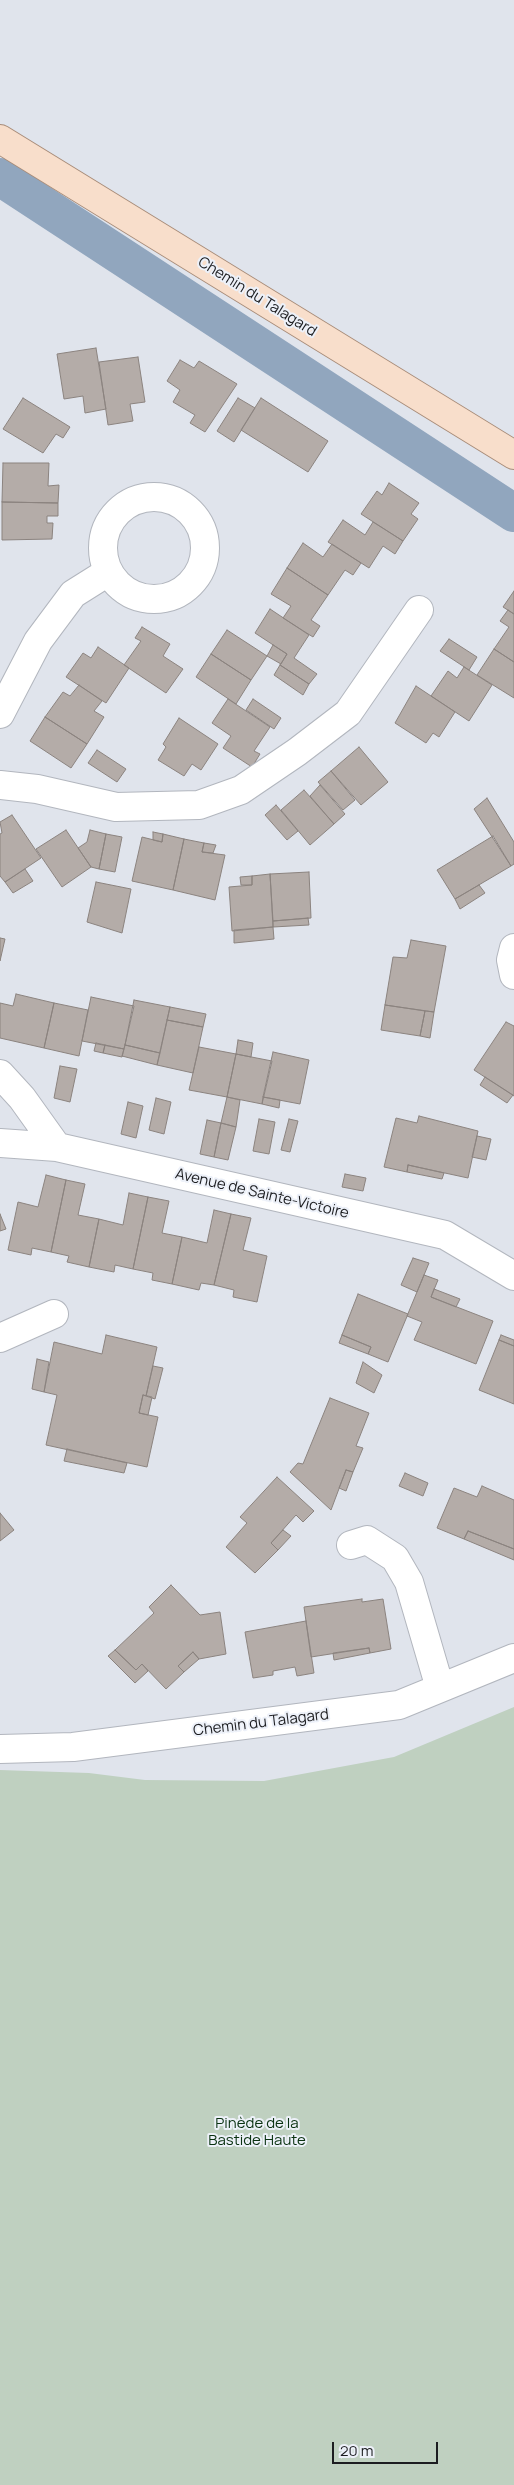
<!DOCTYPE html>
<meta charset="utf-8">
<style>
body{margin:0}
#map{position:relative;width:514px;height:2485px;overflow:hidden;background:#e0e4ec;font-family:Manrope,sans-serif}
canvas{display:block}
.scale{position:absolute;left:332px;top:2442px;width:106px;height:22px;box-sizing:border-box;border:2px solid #1c1d20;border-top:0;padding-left:6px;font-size:15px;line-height:18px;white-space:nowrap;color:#1c1d20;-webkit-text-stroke:4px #edf1f9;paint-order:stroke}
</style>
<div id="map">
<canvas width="514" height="2485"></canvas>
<div class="scale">20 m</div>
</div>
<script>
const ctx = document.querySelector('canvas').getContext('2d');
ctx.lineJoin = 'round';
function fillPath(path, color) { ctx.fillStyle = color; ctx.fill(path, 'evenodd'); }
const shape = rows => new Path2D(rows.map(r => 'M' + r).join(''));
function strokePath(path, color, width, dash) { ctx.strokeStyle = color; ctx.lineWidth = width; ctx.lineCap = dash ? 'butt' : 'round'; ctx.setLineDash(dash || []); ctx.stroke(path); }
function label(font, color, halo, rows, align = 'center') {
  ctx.font = font + ' Manrope,sans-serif'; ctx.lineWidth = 4; ctx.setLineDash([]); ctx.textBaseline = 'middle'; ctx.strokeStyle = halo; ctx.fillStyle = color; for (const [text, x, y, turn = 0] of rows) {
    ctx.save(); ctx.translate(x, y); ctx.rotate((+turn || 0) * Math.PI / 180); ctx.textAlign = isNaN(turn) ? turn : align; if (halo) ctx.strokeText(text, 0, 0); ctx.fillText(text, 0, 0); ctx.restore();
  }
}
fillPath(shape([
 [514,1707,514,2485,0,2485,0,1770,89,1773,145,1780,264,1781,394,1757]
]), '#bfd0c0');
strokePath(shape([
 [0,177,514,513]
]), '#91a6be', 38);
const building = shape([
 [96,348,106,409,85,413,83,396,64,399,57,354,96,348],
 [138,357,145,402,130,404,133,421,108,425,99,362,138,357],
 [180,360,194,368,199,361,237,384,205,432,190,423,195,415,173,402,180,390,167,381,180,360],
 [23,398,70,427,63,438,56,434,43,453,3,429,23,398],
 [238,398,255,408,234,442,217,431,238,398],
 [261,398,328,441,308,472,241,430,261,398],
 [3,463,49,463,48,486,59,485,58,503,2,502,3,463],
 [389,483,419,503,411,514,418,519,403,541,361,514,377,491,382,495,389,483],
 [2,502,58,503,58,516,47,516,47,523,53,523,52,539,2,540,2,502],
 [343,520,365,535,373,522,403,541,395,554,383,546,369,568,328,542,343,520],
 [303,543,323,557,332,544,361,563,353,575,345,570,328,595,287,568,303,543],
 [287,568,328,595,311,620,320,626,313,637,283,618,291,606,271,594,287,568],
 [514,591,514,614,503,607,514,591],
 [270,609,309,635,294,658,317,674,309,684,280,665,287,654,255,633,270,609],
 [508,610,514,614,514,662,494,649,509,627,500,621,508,610],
 [142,627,170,644,163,656,183,669,166,693,124,665,141,641,135,638,142,627],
 [227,630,267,656,251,680,211,654,227,630],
 [449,639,477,657,469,670,440,651,449,639],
 [273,645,287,654,281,664,267,656,273,645],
 [98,647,129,668,106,703,66,677,83,653,91,658,98,647],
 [494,649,514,662,514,698,477,675,494,649],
 [211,654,251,680,236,704,196,677,211,654],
 [280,665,309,684,303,695,274,675,280,665],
 [464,667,492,685,469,721,431,696,448,671,457,678,464,667],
 [79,685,102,701,94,711,104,717,87,744,45,717,63,692,70,696,79,685],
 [416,686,455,712,439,737,433,733,426,743,395,723,416,686],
 [228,699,270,727,254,751,260,754,252,767,223,748,231,736,212,723,228,699],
 [253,699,281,718,274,729,246,710,253,699],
 [45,717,87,744,71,768,30,741,45,717],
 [179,718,218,744,201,770,192,764,184,776,158,760,166,747,163,744,179,718],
 [359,747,388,782,361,805,331,771,359,747],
 [97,750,126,769,117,782,88,763,97,750],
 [331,771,355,800,343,810,318,782,331,771],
 [320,785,345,814,334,824,310,796,320,785],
 [304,790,334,824,310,845,281,810,304,790],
 [487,798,514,842,514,864,511,866,474,809,487,798],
 [276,805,298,831,287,840,265,815,276,805],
 [12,815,41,858,5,882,0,876,0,834,2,833,0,822,12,815],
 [66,830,91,867,62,887,36,849,66,830],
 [90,830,106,834,99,869,91,867,78,848,87,842,90,830],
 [153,832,163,834,162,842,153,840,153,832],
 [106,834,122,837,115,872,99,869,106,834],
 [163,834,184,839,173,890,132,881,142,837,162,842,163,834],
 [493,836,511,866,455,899,437,870,493,836],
 [184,839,204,843,202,852,225,855,215,900,173,890,184,839],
 [204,843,216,845,213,853,202,852,204,843],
 [25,869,33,881,13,893,5,882,25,869],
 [309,872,311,918,273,921,270,874,309,872],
 [270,874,273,927,232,931,229,887,252,885,252,876,270,874],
 [252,876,252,885,241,885,240,877,252,876],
 [96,882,131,889,122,933,87,922,96,882],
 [479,885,485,893,460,909,455,899,479,885],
 [308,918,309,925,273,927,273,921,308,918],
 [273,927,274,939,234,943,234,930,273,927],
 [0,938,5,939,0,961,0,938],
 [411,940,446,946,434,1012,385,1005,393,957,407,958,411,940],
 [16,994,54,1003,44,1048,0,1038,0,1003,13,1006,16,994],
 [91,997,134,1006,124,1049,82,1041,91,997],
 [134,1000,170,1007,160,1053,125,1045,134,1000],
 [54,1003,88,1010,79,1056,44,1048,54,1003],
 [385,1005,425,1011,420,1036,381,1030,385,1005],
 [170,1007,206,1014,203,1027,167,1020,170,1007],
 [425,1011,434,1012,430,1038,420,1036,425,1011],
 [167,1020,203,1027,193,1073,157,1065,167,1020],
 [506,1022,514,1026,514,1096,474,1070,506,1022],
 [238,1040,253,1043,251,1057,236,1054,238,1040],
 [96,1043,105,1045,103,1053,94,1051,96,1043],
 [105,1045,124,1049,122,1057,103,1053,105,1045],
 [125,1045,160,1053,157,1065,122,1056,125,1045],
 [199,1047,236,1054,227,1097,189,1090,199,1047],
 [273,1052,309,1060,300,1104,263,1097,273,1052],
 [236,1054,272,1061,262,1104,227,1097,236,1054],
 [60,1066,77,1069,70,1102,54,1098,60,1066],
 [485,1077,513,1095,507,1103,480,1085,485,1077],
 [227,1097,240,1100,236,1127,221,1123,227,1097],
 [263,1097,280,1100,279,1108,262,1104,263,1097],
 [156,1098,171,1102,164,1134,149,1130,156,1098],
 [128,1102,143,1106,136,1138,121,1134,128,1102],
 [419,1116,478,1131,468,1178,408,1165,407,1172,384,1167,396,1118,417,1123,419,1116],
 [259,1119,275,1122,269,1154,253,1151,259,1119],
 [289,1119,298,1121,290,1152,281,1150,289,1119],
 [207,1120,221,1123,214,1157,200,1154,207,1120],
 [221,1123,236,1127,228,1160,214,1157,221,1123],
 [477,1136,491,1139,486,1160,472,1157,477,1136],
 [408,1165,444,1173,442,1179,407,1172,408,1165],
 [345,1174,366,1178,363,1191,342,1187,345,1174],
 [46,1175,66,1180,51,1252,32,1248,31,1255,8,1250,18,1202,38,1207,46,1175],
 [66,1180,85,1184,78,1215,99,1219,89,1267,67,1262,69,1256,51,1252,66,1180],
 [129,1193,148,1197,133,1269,115,1265,114,1272,89,1267,99,1219,123,1225,129,1193],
 [148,1197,169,1201,162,1233,182,1237,172,1284,152,1280,153,1273,133,1269,148,1197],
 [214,1210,231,1214,214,1285,201,1283,199,1290,172,1284,182,1237,207,1243,214,1210],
 [0,1214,6,1229,0,1231,0,1214],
 [231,1214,251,1218,243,1250,267,1256,257,1302,233,1297,234,1290,214,1285,231,1214],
 [413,1258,429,1263,417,1292,401,1285,413,1258],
 [424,1275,438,1280,431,1297,493,1321,476,1364,414,1340,422,1322,407,1316,424,1275],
 [434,1289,460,1299,456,1307,431,1297,434,1289],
 [358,1294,408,1314,388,1362,368,1354,371,1347,342,1335,358,1294],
 [106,1335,157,1347,146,1396,143,1395,139,1413,158,1417,147,1467,46,1445,57,1395,44,1392,54,1342,102,1354,106,1335],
 [342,1335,371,1347,368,1354,339,1343,342,1335],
 [501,1335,514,1340,514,1346,499,1340,501,1335],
 [499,1340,514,1346,514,1404,479,1390,499,1340],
 [37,1359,49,1362,44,1392,32,1389,37,1359],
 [363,1362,382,1375,374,1393,356,1383,363,1362],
 [153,1366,163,1368,155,1399,146,1396,153,1366],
 [143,1395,152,1397,148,1415,139,1413,143,1395],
 [330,1398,369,1413,356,1446,363,1448,353,1472,346,1470,331,1510,290,1472,298,1463,303,1464,330,1398],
 [67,1449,127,1463,124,1473,64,1461,67,1449],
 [346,1470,353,1472,346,1491,339,1488,346,1470],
 [405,1473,428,1483,423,1496,399,1486,405,1473],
 [277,1477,314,1511,303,1522,296,1515,271,1543,278,1550,255,1573,226,1547,247,1523,240,1517,277,1477],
 [482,1486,514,1500,514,1549,468,1531,464,1539,437,1528,454,1488,477,1497,482,1486],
 [0,1513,14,1530,0,1541,0,1513],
 [283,1530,291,1536,278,1550,271,1543,283,1530],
 [468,1531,514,1549,514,1560,464,1539,468,1531],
 [171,1585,200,1615,220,1612,226,1654,199,1659,193,1652,178,1666,184,1672,166,1689,142,1664,136,1670,115,1650,154,1613,149,1607,171,1585],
 [362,1599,362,1602,383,1599,391,1649,370,1653,369,1648,311,1657,304,1607,362,1599],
 [306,1621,314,1673,297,1676,295,1667,273,1671,273,1675,253,1678,245,1632,306,1621],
 [369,1648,370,1653,334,1660,333,1653,369,1648],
 [115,1650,136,1670,142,1664,148,1671,135,1683,108,1656,115,1650],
 [193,1652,199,1659,184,1672,178,1666,193,1652]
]);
fillPath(building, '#b4aca8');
strokePath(building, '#8b837f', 1);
const minor = shape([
 '103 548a51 51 0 1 1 102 0a51 51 0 1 1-102 0Z',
 [0,714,38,641,73,594,108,572],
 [0,785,37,789,116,807,199,805,241,790,297,752,348,713,419,610],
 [514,948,511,960,514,975],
 [0,1074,22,1098,57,1147],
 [0,1143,57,1147,445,1235,514,1276],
 [0,1338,54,1314],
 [351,1545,367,1540,395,1558,409,1582,440,1688],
 [0,1749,73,1747,399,1705,514,1658]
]);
const major = shape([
 [0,139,514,455]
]);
strokePath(minor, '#b2b6be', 30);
strokePath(major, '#a88c79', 30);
strokePath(minor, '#fff', 28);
strokePath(major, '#f8decb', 28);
label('15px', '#1c1d20', '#edf1f9', [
 ["Chemin du Talagard",257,297,32],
 ["Avenue de Sainte-Victoire",262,1194,13],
 ["Chemin du Talagard",261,1723,-7]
]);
label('15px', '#0a3211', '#edf1f9', [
 ["Pinède de la",257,2124],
 ["Bastide Haute",257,2141]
]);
</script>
